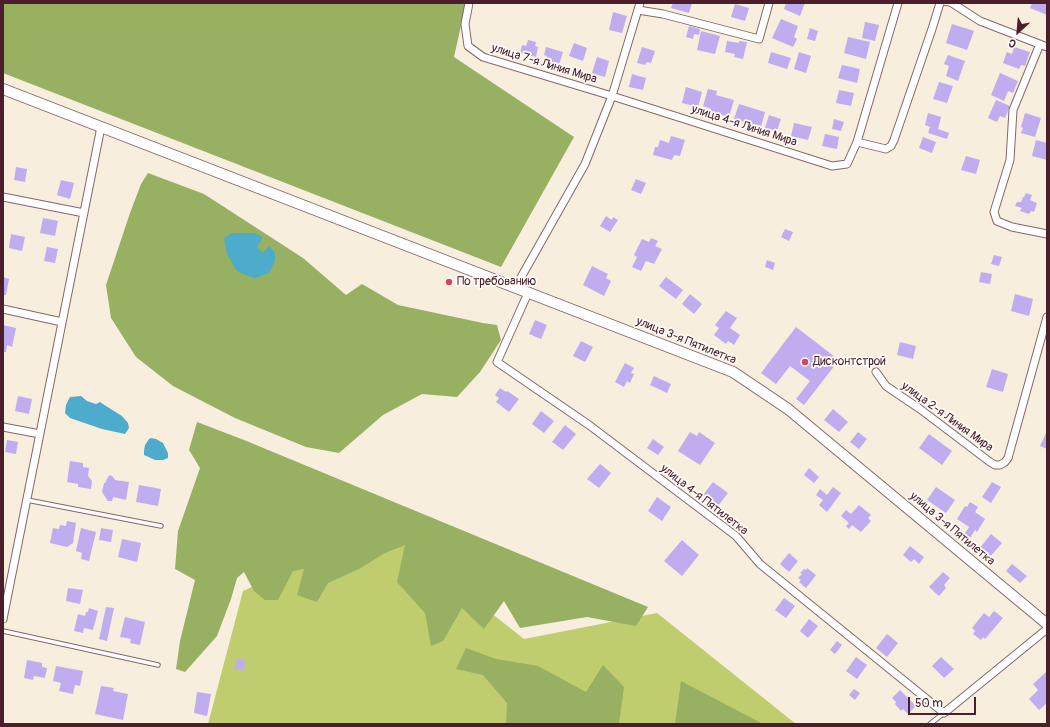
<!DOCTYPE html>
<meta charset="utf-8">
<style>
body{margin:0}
#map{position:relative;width:1050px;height:727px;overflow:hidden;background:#f7eedd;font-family:Pangolin,sans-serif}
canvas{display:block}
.frame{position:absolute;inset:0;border:4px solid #4a1f2b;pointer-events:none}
.north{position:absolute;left:998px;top:12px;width:40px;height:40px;-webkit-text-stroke:3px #fdfcf7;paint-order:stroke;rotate:206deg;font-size:11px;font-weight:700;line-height:16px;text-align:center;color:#4a1f2b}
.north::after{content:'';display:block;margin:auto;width:14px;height:18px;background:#4a1f2b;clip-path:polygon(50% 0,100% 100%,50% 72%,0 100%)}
.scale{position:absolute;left:908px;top:697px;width:68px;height:18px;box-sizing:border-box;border:2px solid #4a1f2b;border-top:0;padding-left:5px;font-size:12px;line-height:14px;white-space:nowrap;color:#4a1f2b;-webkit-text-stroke:3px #fdfcf7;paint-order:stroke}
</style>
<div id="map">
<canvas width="1050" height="727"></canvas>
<div class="frame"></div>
<div class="north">С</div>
<div class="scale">50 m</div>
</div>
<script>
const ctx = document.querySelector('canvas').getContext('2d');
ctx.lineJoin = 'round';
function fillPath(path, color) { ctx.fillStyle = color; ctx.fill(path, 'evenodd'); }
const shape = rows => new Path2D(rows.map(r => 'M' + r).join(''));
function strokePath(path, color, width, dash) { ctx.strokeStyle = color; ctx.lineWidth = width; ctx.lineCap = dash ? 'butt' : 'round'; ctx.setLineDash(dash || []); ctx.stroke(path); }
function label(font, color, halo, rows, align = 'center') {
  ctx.font = font + ' Pangolin,sans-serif'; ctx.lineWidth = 3.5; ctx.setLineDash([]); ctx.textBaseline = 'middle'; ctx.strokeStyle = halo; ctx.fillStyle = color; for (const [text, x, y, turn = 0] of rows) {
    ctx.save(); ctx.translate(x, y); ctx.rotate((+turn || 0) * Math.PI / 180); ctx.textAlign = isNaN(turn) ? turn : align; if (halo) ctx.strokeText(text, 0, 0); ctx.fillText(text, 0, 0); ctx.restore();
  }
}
fillPath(shape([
 [382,527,524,639,657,613,796,724,208,724,243,591]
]), '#bfcd6f');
fillPath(shape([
 [3,3,466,3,454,57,574,137,501,267,3,73],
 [148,173,204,194,303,258,346,295,362,284,398,305,483,323,497,325,501,340,480,372,457,397,422,394,383,415,339,453,306,447,235,418,173,386,136,357,111,318,106,285,130,213,141,184],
 [197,422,244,440,648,607,636,626,587,617,520,628,504,601,484,629,462,608,443,641,431,646,425,613,397,582,405,545,385,553,359,569,328,583,317,602,297,595,304,569,293,571,278,600,265,600,254,591,244,572,237,578,231,599,217,636,185,672,176,669,180,641,195,580,175,569,178,531,200,468,189,450],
 [466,648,496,659,538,666,586,692,603,665,624,687,619,724,506,724,507,703,483,675,456,669],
 [681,681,763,724,675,724]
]), '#97b062');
fillPath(shape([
 [232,233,254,233,263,237,257,247,263,253,269,246,275,253,275,261,269,273,255,278,243,274,236,270,227,254,224,238],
 [81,396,87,401,96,404,100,402,106,406,122,416,128,423,129,428,125,434,102,429,70,418,65,413,66,405,70,397],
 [151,438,156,439,163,443,168,453,168,458,163,460,155,460,144,455,144,451,145,445,149,439]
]), '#4dabcb');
fillPath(shape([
 [673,3,692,3,689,13,671,8],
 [786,3,805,3,800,16,784,9],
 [1032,3,1047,3,1047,15,1030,8],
 [735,4,749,8,745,21,731,17],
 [613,12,627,16,622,33,609,30],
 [781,19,798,26,794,37,797,39,793,47,772,38],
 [865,22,879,25,875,41,862,38],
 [952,24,974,31,967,50,946,43],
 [689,26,700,29,699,35,694,34,693,39,686,37],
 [810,28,818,31,815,41,807,39],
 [701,31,720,36,715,54,697,50],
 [848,37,870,42,866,59,844,53],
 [528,40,536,42,535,46,538,47,536,57,520,53,522,45,526,46],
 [727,41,739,43,739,41,747,42,743,59,734,57,735,54,725,52],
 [574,43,587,48,583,61,569,56],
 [546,47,563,52,559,65,546,60,547,56,544,55],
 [642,47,655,51,651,63,647,62,645,65,637,63],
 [1014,47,1030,52,1025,66,1021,65,1019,69,1003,63,1007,52,1012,54],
 [771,52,791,58,787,69,768,63],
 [799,52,811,56,806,73,794,69],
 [948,55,965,61,958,81,946,76,949,66,944,64],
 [597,57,609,61,605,77,592,73],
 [842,65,860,69,857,83,838,78],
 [1000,73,1018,81,1013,93,1008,91,1004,101,991,95],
 [632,74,646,78,643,90,629,87],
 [939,82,953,86,947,103,933,99],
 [686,87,702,92,698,107,682,103],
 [708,89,717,91,716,95,734,100,729,117,710,112,711,109,703,106],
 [839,90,854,93,851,106,836,103],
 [996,100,1010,106,1005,118,1000,116,997,122,988,118],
 [739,104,765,112,761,127,734,119],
 [928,113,941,117,938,129,949,133,947,139,928,133,930,127,925,125],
 [1025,113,1041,118,1035,137,1021,133,1023,128,1021,127],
 [769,115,781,119,777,131,765,128],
 [834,119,844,122,841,131,832,129],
 [794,123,812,127,808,140,791,136],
 [825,134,839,137,837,149,822,146],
 [671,136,685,140,680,156,674,155,672,160,653,155,655,147,658,147,660,140,669,143],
 [923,137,936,142,932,153,919,148],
 [1036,140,1047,143,1047,160,1032,156],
 [966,156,980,160,976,174,961,170],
 [16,167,27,169,25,182,14,180],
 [636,179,646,183,641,194,631,190],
 [61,180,74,183,70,199,57,195],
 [1026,193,1032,195,1030,200,1037,203,1034,212,1031,211,1029,214,1020,211,1022,208,1015,206,1017,202,1021,202,1023,197,1024,197],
 [606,216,612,220,613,217,618,220,610,232,600,226],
 [43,218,58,221,55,236,40,233],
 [785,229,793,232,789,241,781,237],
 [11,234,25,237,22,251,9,248],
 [651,238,658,241,655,246,662,249,654,264,646,261,641,271,632,267,637,257,634,255,642,239,649,242],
 [47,247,58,249,55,263,44,261],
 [994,255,1002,257,999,266,991,264],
 [767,260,775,263,773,270,765,267],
 [592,266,608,274,606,278,611,281,604,296,583,285],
 [981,272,992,274,990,284,979,282],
 [3,277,9,279,6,295,3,295],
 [666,277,683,290,676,299,659,286],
 [690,294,702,304,694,314,682,304],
 [1015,294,1033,299,1029,316,1011,311],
 [726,311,737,318,730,328,740,335,734,345,728,341,726,344,714,335,719,328,715,325],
 [535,320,547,325,541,339,529,334],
 [3,325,16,328,12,347,7,345,6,352,3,352],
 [796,327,839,360,804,405,796,399,810,381,790,366,776,384,761,373],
 [581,341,593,347,585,362,573,356],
 [900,342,916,346,913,359,897,355],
 [625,363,634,368,631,373,634,374,630,383,627,381,624,387,615,382],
 [992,369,1008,374,1003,392,986,387],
 [654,376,671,384,667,393,650,385],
 [500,388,506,392,507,391,519,399,509,412,496,402,499,398,495,395],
 [18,396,32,399,29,414,15,411],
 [833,409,848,422,839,432,824,420],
 [541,411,554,421,544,433,532,424],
 [565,425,576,434,563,450,552,442],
 [1047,431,1047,449,1040,446],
 [690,432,697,436,699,432,715,443,700,465,678,451],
 [858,432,867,439,859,449,850,442],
 [929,434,952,451,942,465,919,448],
 [653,439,664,447,658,455,647,448],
 [7,440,18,442,16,454,5,452],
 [70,461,83,463,83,467,89,468,88,476,92,481,91,489,78,487,78,484,67,482],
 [600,464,611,473,599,488,587,479],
 [809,468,819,477,814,483,804,475],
 [110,475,113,477,115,480,129,482,126,500,113,497,112,501,108,501,102,492,104,483,105,483,108,477],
 [713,482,728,493,718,506,703,495],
 [992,482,1001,487,991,503,982,497],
 [139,485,161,489,158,506,136,502],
 [833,487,841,493,827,512,819,505,823,500,816,495,820,489,827,495],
 [936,487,955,500,946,513,927,500],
 [657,497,671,507,662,521,648,511],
 [970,502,978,507,975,512,985,519,977,532,975,530,970,538,964,535,969,527,957,519,965,506,967,507],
 [859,505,871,515,868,518,871,521,861,532,852,525,849,529,846,526,849,523,841,516,846,510,851,514],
 [67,521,76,523,73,543,67,547,50,543,53,528,59,529,60,525,66,526],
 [81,528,96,532,89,561,81,559,82,553,76,551],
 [101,528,113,530,111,542,99,540],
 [991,534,1002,543,989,558,979,549],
 [122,539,141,543,137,562,118,557],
 [682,540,699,555,682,576,664,561],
 [910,546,924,557,919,564,914,559,911,562,903,555],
 [789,553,798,561,789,572,780,564],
 [1012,564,1027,576,1020,583,1006,571],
 [807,568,816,575,806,588,799,582,801,580,798,578,802,574,800,573,804,569,806,570],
 [943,572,950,578,944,585,946,588,939,596,929,587],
 [68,588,83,590,80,604,66,601],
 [784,598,795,606,786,618,775,610],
 [106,607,114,608,107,641,99,639],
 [89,608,98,611,93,630,84,628,83,633,74,631,78,614,85,616,86,612,88,612],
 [994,611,1003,618,985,639,983,637,981,640,973,634,975,631,972,628,984,613,989,617],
 [125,617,145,622,140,645,130,643,131,639,120,637],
 [809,619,818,626,808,638,800,631],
 [887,634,898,643,887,657,876,648],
 [837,641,842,645,835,654,830,650],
 [856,657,867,665,857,679,846,671],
 [941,657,954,669,944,678,932,666],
 [238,658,246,661,243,671,234,668],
 [27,660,42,663,42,667,47,668,45,678,34,676,33,680,24,678],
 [56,666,83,671,80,686,75,685,73,694,59,691,61,683,53,681],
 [1047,671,1047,703,1039,710,1029,699,1038,690,1033,684],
 [101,686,114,688,113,691,128,694,123,720,95,714],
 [854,689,860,693,855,700,849,695],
 [900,690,916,706,908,714,903,709,901,711,895,704,896,702,892,698],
 [197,692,211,694,207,716,194,713]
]), '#bfadf0');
const lane = shape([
 [944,3,952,4],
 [27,500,161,526],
 [3,631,158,665],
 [930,724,944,713]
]);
const street = shape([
 [469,3,465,24,468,46,483,57,612,96,832,166,847,164,857,142,898,3],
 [952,3,980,21,1047,47],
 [638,10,663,14,759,39,769,3],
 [1040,44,1013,110,1010,160,994,212,997,221,1012,227,1047,234],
 [857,142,886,149,891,146,894,140,932,29,940,3],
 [3,197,84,213],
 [515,288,585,164,612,96,640,3],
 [528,293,497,362,589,425,736,536,760,564,944,713,1047,629],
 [3,309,62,322],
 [876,372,886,386,920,409,990,462,995,465,1000,465,1005,462,1008,458,1047,317],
 [3,427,40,434],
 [3,619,101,127]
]);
const secondary = shape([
 [3,89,733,372,788,409,1047,624]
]);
strokePath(lane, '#876769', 5.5);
strokePath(street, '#876769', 9);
strokePath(secondary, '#876769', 12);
strokePath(lane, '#fff', 3.5);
strokePath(street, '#fff', 7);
strokePath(secondary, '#fff', 10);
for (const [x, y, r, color] of [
 [449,282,4,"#d1495b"],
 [805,362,4,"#d1495b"]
]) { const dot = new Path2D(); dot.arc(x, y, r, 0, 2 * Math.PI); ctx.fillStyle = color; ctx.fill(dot); strokePath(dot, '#fdfcf7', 1.5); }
label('12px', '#4a1f2b', '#fdfcf7', [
 ["улица 7-я Линия Мира",544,64,17],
 ["улица 4-я Линия Мира",744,126,18],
 ["улица 3-я Пятилетка",686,341,22],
 ["улица 2-я Линия Мира",947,417,36],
 ["улица 4-я Пятилетка",704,500,38],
 ["улица 3-я Пятилетка",952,529,40]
]);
label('12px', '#4a1f2b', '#fdfcf7', [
 ["По требованию",457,282],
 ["Дисконтстрой",813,362]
], 'left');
</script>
